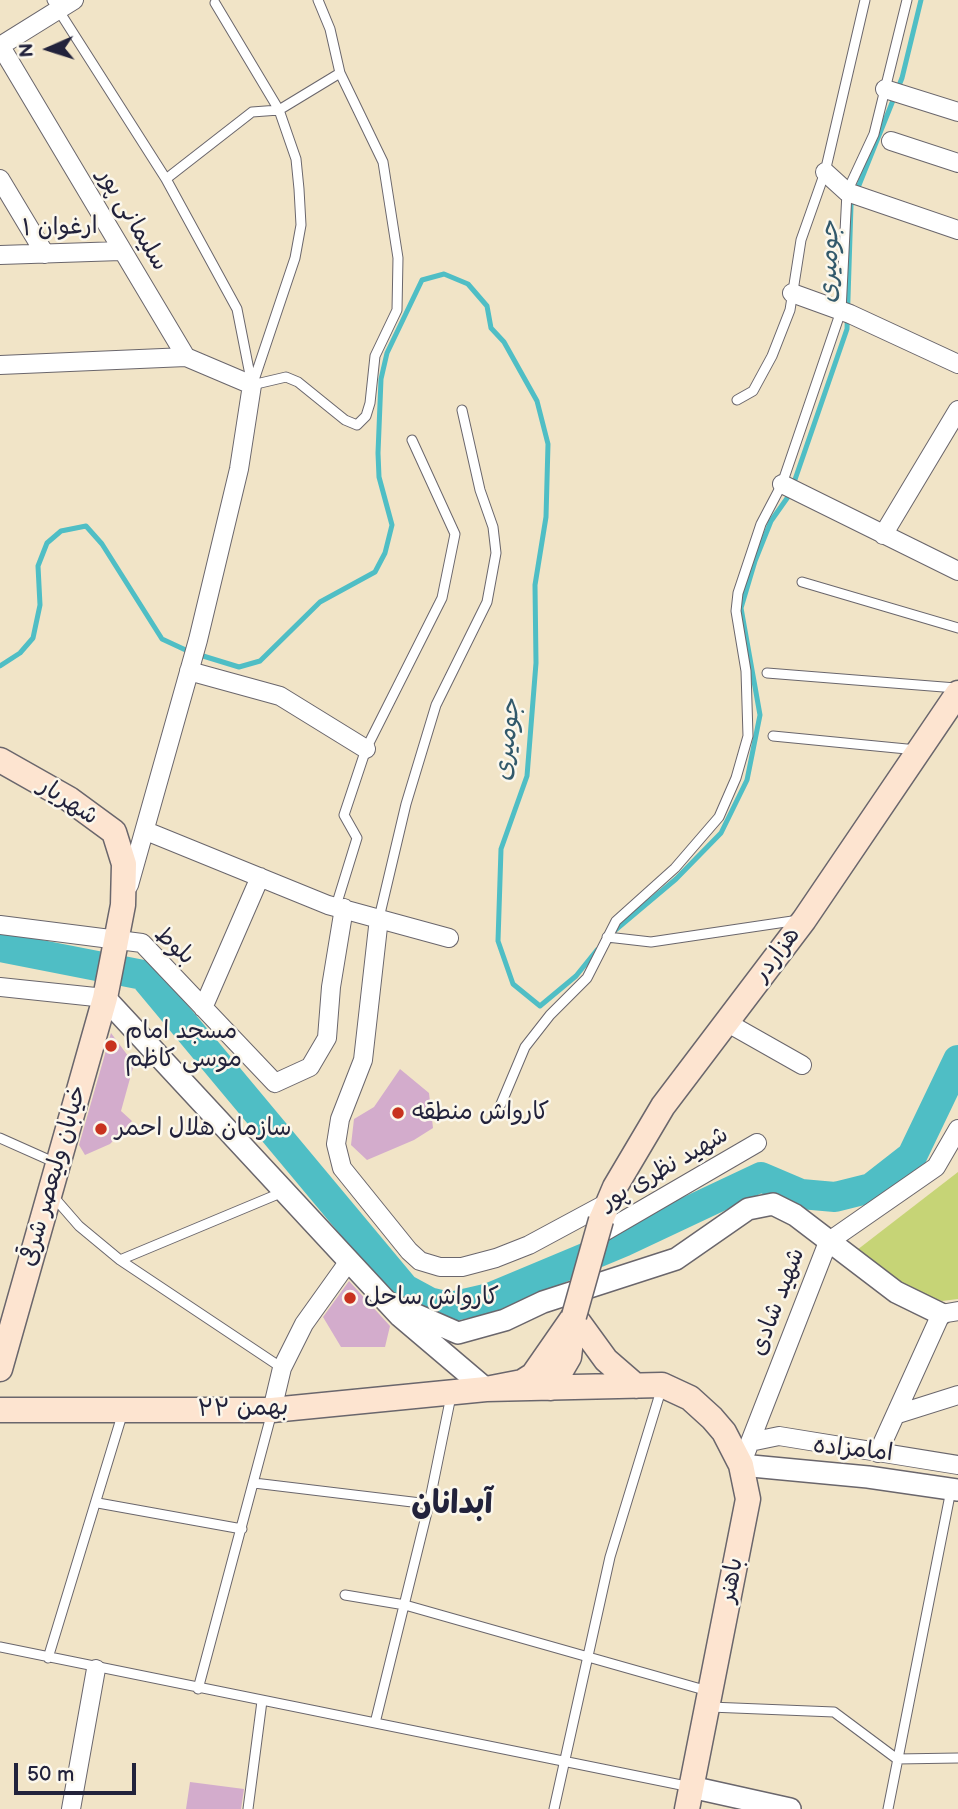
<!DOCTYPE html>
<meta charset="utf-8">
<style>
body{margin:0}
#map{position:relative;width:958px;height:1809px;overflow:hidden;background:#f1e4c7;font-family:"Balsamiq Sans",sans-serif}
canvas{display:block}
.north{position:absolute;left:14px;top:14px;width:70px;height:70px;-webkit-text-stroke:5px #fbf7ec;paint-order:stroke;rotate:267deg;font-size:19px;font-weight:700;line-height:28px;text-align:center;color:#22223b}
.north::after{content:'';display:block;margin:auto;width:24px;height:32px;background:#22223b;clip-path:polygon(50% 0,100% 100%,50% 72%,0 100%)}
.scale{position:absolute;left:14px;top:1763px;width:122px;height:32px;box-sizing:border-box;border:4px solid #22223b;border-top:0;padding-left:9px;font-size:21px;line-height:24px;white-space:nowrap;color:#22223b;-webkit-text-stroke:5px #fbf7ec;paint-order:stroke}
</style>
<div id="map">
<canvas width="958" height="1809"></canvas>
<div class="north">N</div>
<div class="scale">50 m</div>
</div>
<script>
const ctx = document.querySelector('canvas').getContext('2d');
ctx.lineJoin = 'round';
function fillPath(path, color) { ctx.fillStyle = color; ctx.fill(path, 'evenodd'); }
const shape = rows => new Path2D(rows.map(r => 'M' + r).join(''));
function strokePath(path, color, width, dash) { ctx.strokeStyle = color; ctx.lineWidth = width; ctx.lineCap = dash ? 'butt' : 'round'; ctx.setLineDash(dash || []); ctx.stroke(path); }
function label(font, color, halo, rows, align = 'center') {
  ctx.font = font + ' "Balsamiq Sans","Playpen Sans Arabic",sans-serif'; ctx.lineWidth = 5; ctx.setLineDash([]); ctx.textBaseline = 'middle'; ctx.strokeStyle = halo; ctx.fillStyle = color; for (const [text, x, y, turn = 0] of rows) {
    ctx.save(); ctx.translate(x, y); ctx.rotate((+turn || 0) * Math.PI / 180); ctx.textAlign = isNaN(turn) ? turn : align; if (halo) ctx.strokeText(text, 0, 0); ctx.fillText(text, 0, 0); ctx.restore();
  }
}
fillPath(shape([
 [958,1172,958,1299,942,1301,912,1291,857,1250]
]), '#c6d476');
strokePath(shape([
 [0,666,20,653,33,638,40,605,38,566,47,543,61,531,86,526,102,544,162,639,190,652,239,667,260,661,320,602,375,572,385,553,392,525,379,477,378,453,381,379,387,353,422,280,444,274,468,284,487,306,491,328,504,342,537,401,548,444,546,517,535,585,536,663,527,776,501,849,498,941,513,984,540,1006,576,976,597,950],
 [613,932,676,879,721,833,747,780,760,715,741,608,755,561,771,521,790,494,847,329,851,205,902,78,921,0]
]), '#4fbec5', 5);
strokePath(shape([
 [0,947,143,975,405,1289,429,1302,450,1307,489,1298,623,1242,761,1177,801,1194,835,1197,871,1188,912,1156,958,1060]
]), '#4fbec5', 30);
fillPath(shape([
 [111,1033,134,1064,121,1111,132,1121,110,1144,85,1155,79,1145],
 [400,1069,429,1093,433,1128,414,1140,367,1160,351,1145,354,1119,374,1107],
 [349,1281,390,1326,385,1347,341,1347,323,1317],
 [190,1782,244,1789,241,1809,186,1809]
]), '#d3accc');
const service = shape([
 [52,0,166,179,237,309,252,385],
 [215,3,279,110,296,159,299,189,301,225,295,258,253,383],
 [166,179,252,112,279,110,340,73],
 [252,385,286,377,298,382,345,420,357,425,366,416,370,403,375,356,397,310,398,258,383,162,340,73,330,29,318,0],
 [737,400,753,391,772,356,790,310,801,240,825,172,865,0],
 [802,582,958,628],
 [767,673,956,688],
 [773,736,917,750],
 [336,906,357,838,344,815,366,749,442,598,455,534,412,440],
 [379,918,406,804,436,705,487,602,496,553,493,527,480,490,462,410],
 [607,937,651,942,799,920],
 [501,1104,525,1047,550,1015,587,978,616,921,675,868,719,817,736,778,748,736,746,671,736,611,738,593,761,524,782,484,841,311,847,192,874,134,907,0],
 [0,1138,56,1163],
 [52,1195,79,1226,120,1260,282,1368],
 [120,1260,283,1192],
 [254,1483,429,1504],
 [98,1503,242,1529],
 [345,1595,405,1605,708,1691],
 [0,1647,691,1787],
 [48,1658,123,1412],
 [198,1689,272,1412],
 [710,1707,834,1712,897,1759,958,1758],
 [375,1723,429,1504,451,1396],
 [248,1809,262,1701],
 [554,1809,610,1557,662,1387],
 [888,1809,951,1490]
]);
const minor = shape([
 [0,45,186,357,252,385,239,469,198,640,129,885],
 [0,46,74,0],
 [885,89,958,112],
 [891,141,958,163],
 [825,172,847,192,958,230],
 [0,179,45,254],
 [0,255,121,251],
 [792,293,850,314,958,364],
 [0,365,186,357],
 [782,484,958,571],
 [883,535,958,410],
 [189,671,280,696,366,749],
 [146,831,328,905,449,938],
 [379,918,363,1060,340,1119,336,1144,342,1168,409,1251,420,1261,440,1267,462,1267,496,1258,529,1245,607,1203],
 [0,925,142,943,275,1083,310,1067,327,1038,331,987,344,908],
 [0,987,105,998],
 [203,1008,260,877],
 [726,1022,802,1065],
 [597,1236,757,1143],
 [272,1410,282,1368,304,1324,349,1261],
 [898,1414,958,1395],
 [750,1442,779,1436,958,1465],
 [878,1453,941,1314,958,1311],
 [741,1465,828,1242,936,1167,958,1129],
 [71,1809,96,1669]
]);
const tertiary = shape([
 [105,998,400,1316,486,1389],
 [387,1302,458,1333,505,1320,543,1302,676,1259,748,1209,773,1204,795,1215,896,1292,941,1314],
 [741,1465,868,1477,958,1490],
 [691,1787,790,1809]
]);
const secondary = shape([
 [0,760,69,799,114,832,124,864,123,905,105,998,0,1369],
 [601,1220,615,1187,663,1106,804,920,958,693],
 [574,1316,606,1360,636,1386],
 [551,1388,569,1357,573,1323],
 [486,1389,662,1385,690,1398,712,1418,724,1432,741,1465,748,1499,687,1809],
 [0,1410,272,1410,486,1389,522,1382,533,1375,574,1316]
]);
strokePath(service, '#6a666c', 11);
strokePath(minor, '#6a666c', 20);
strokePath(tertiary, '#6a666c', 24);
strokePath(secondary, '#6a666c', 27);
strokePath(service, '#fff', 9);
strokePath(minor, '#fff', 18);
strokePath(tertiary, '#fff', 21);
strokePath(secondary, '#fde4d0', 24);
const secondaryBridge = shape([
 [574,1316,601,1220]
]);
strokePath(secondaryBridge, '#6a666c', 27, []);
strokePath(secondaryBridge, '#fde4d0', 24);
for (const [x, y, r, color] of [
 [111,1046,7,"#c8321e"],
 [398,1113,7,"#c8321e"],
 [101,1129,7,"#c8321e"],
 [350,1298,7,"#c8321e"]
]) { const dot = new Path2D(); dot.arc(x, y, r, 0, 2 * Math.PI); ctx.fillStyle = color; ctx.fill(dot); strokePath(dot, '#fbf7ec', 2.5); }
label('24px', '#22223b', '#fbf7ec', [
 ["سلیمانی پور",132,220,59],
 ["ارغوان ۱",60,228,-2],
 ["شهریار",68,802,33],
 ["بلوط",174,946,42],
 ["هزاردر",777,955,-53],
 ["شهید نظری پور",665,1169,-30],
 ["خیابان ولیعصر شرقی",54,1176,-74],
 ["شهید شادی",778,1302,-69],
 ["۲۲ بهمن",243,1409,-1],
 ["امامزاده",853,1450,6],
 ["باهنر",732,1580,-79]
]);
label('24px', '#22223b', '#fbf7ec', [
 ["مسجد امام",125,1032],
 ["موسی کاظم",125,1060],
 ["کارواش منطقه",412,1113],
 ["سازمان هلال احمر",115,1129],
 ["کارواش ساحل",364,1298]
], 'left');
label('italic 26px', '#32596b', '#fbf7ec', [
 ["جومیری",830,262,-88],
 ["جومیری",508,740,-83]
]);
label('bold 32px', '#22223b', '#fbf7ec', [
 ["آبدانان",452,1505]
]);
</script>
